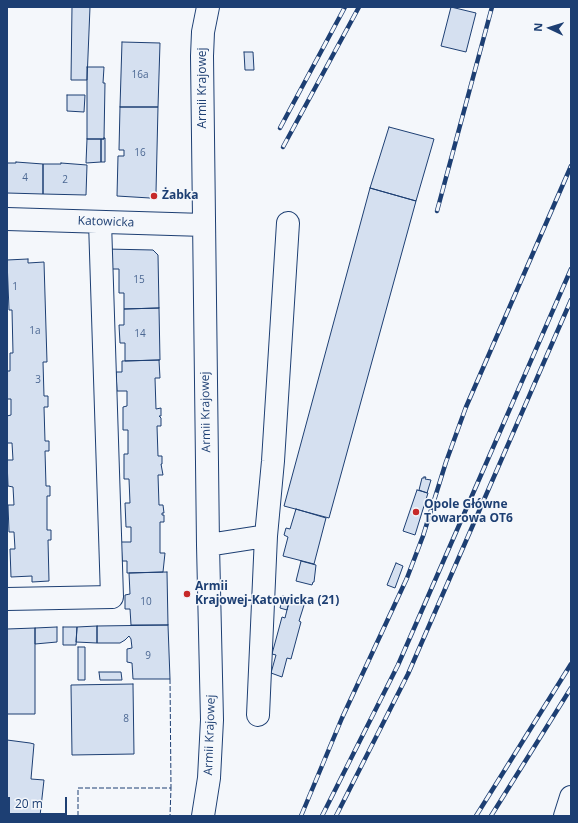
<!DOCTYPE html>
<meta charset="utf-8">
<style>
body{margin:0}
#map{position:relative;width:578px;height:823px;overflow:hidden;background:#f4f7fb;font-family:"Open Sans",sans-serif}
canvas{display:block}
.frame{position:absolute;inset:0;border:8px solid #1d3f73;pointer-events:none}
.north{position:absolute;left:530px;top:8px;width:40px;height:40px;-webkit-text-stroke:3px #f4f7fb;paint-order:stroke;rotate:274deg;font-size:11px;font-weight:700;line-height:16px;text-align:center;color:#1d3f73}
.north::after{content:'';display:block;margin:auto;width:14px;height:18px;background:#1d3f73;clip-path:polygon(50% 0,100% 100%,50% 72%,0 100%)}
.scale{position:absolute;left:8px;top:797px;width:59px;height:18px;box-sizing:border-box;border:2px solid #1d3f73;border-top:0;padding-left:5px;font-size:12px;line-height:14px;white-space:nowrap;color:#1d3f73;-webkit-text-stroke:3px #f4f7fb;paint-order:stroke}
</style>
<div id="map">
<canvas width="578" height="823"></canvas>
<div class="frame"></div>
<div class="north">N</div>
<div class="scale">20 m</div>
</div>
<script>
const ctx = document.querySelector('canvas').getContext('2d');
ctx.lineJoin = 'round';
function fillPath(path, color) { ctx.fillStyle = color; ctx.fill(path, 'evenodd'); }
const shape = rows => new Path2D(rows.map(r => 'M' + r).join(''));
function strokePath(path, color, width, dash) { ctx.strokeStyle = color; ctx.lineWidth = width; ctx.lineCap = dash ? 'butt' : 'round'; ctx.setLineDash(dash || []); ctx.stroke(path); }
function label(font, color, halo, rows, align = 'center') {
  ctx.font = font + ' "Open Sans",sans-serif'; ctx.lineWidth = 3; ctx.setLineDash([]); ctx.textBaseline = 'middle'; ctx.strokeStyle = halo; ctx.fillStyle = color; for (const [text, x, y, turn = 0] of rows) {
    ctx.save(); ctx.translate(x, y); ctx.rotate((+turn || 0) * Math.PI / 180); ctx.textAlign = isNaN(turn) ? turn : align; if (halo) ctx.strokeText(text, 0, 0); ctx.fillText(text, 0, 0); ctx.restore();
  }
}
const building = shape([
 [72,7,90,7,87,80,71,80,72,7],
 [451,7,476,13,466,52,441,46,451,7],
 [122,42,160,43,158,107,120,107,122,42],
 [244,52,253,52,254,70,245,70,244,52],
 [87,67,104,67,103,83,105,83,104,139,87,139,87,67],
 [67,95,85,95,84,112,67,111,67,95],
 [120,107,158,107,156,192,150,198,117,196,118,156,124,156,124,150,119,150,120,107],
 [389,127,434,139,416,201,370,188,389,127],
 [104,138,105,138,105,162,101,162,101,139,104,139,104,138],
 [87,139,101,139,101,162,86,163,87,139],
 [16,162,43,164,43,194,7,193,7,163,16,163,16,162],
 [61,163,87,165,86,195,43,194,43,164,61,164,61,163],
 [370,188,416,201,329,518,284,506,370,188],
 [106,249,153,250,158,255,159,308,124,309,124,293,119,293,119,269,108,269,106,249],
 [28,259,28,263,44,262,47,362,43,362,44,396,48,396,48,407,44,407,45,441,49,441,49,451,45,451,46,486,50,486,50,496,47,496,47,530,51,530,51,540,48,540,49,581,32,582,32,576,11,577,10,549,15,549,14,532,9,532,8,505,14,505,13,487,8,486,7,460,13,460,12,443,7,443,7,416,11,415,11,399,7,399,7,371,10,371,10,353,13,353,12,310,9,310,7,260,28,259],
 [159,308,160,360,125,361,125,343,120,343,119,325,124,325,124,309,159,308],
 [159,360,160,378,155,378,156,409,161,408,161,416,159,416,161,418,161,426,157,426,158,456,162,456,162,464,161,464,163,475,158,475,159,505,163,505,164,513,162,513,162,515,164,515,164,522,160,522,160,553,165,553,163,572,127,573,127,561,122,561,121,542,131,542,131,527,126,527,125,503,130,503,129,479,124,479,124,454,128,454,128,430,123,430,123,407,127,406,127,391,117,391,116,372,122,372,122,361,159,360],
 [424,477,426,477,425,479,431,480,427,493,419,490,422,478,424,478,424,477],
 [417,490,428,493,415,535,403,531,417,490],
 [296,509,326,518,314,564,283,556,288,537,284,535,286,528,290,529,296,509],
 [301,561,316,565,314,582,313,582,312,585,296,581,301,561],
 [396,563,403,566,395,588,387,585,396,563],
 [167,572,168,625,131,625,130,609,125,609,125,595,130,594,129,573,167,572],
 [283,596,290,598,287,610,280,608,283,596],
 [290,598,305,602,299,621,301,622,291,659,287,658,282,677,271,673,276,655,272,654,282,617,285,618,290,598],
 [168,625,170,679,133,679,132,663,127,662,127,649,132,648,131,639,129,636,125,640,120,643,97,643,97,626,168,625],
 [97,626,97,643,76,642,77,627,97,626],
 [57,627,57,642,35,644,35,628,57,627],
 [63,627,77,627,76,645,63,645,63,627],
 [35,628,35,714,7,714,7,629,35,628],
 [78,647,85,647,85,680,78,680,78,647],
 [99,672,121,672,122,680,100,680,99,672],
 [133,684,134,754,72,755,71,685,133,684],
 [7,740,30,743,34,744,31,779,44,780,40,816,7,816,7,740]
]);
fillPath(building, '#d5e0f0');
strokePath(building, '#1d3f73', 1);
const minor = shape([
 [7,219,204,225],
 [266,536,273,461,288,223],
 [208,545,266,536,258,715],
 [7,599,112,597,100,222],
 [203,816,209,778,212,720,208,545,202,56,203,32,208,7],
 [565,816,571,797]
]);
strokePath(minor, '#1d3f73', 24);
strokePath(minor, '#f4f7fb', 22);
const rail = shape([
 [280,128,345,7],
 [283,147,359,7],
 [437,211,492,7],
 [301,816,342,718,407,578,423,536,446,462,466,407,571,166],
 [322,816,398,665,571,269],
 [336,816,408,674,571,300],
 [476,816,571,664],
 [491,816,571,688]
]);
strokePath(rail, '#1d3f73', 4.5);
strokePath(rail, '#f4f7fb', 3, [9]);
strokePath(shape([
 [170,679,171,788],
 [78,816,78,788,171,788,170,816]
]), '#1d3f73', 1, [5, 2]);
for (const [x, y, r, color] of [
 [154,196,4,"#c62828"],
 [416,512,4,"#c62828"],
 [187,594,4,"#c62828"]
]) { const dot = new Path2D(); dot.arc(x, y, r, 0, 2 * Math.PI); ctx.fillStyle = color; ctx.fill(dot); strokePath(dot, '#f4f7fb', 1.5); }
label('10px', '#4b6792', null, [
 ["16a",140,75],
 ["16",140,153],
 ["4",25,178],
 ["2",65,180],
 ["15",139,280],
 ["1",15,287],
 ["1a",35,331],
 ["14",140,334],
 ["3",38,380],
 ["10",146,602],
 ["9",148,656],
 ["8",126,719]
]);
label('12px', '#1d3f73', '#f4f7fb', [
 ["Armii Krajowej",203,88,-90],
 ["Katowicka",106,222,2],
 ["Armii Krajowej",206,412,-91],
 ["Armii Krajowej",210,735,-88]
]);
label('bold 12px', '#1d3f73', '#f4f7fb', [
 ["Żabka",162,196],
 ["Opole Główne",424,505],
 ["Towarowa OT6",424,519],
 ["Armii",195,587],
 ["Krajowej-Katowicka (21)",195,601]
], 'left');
</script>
